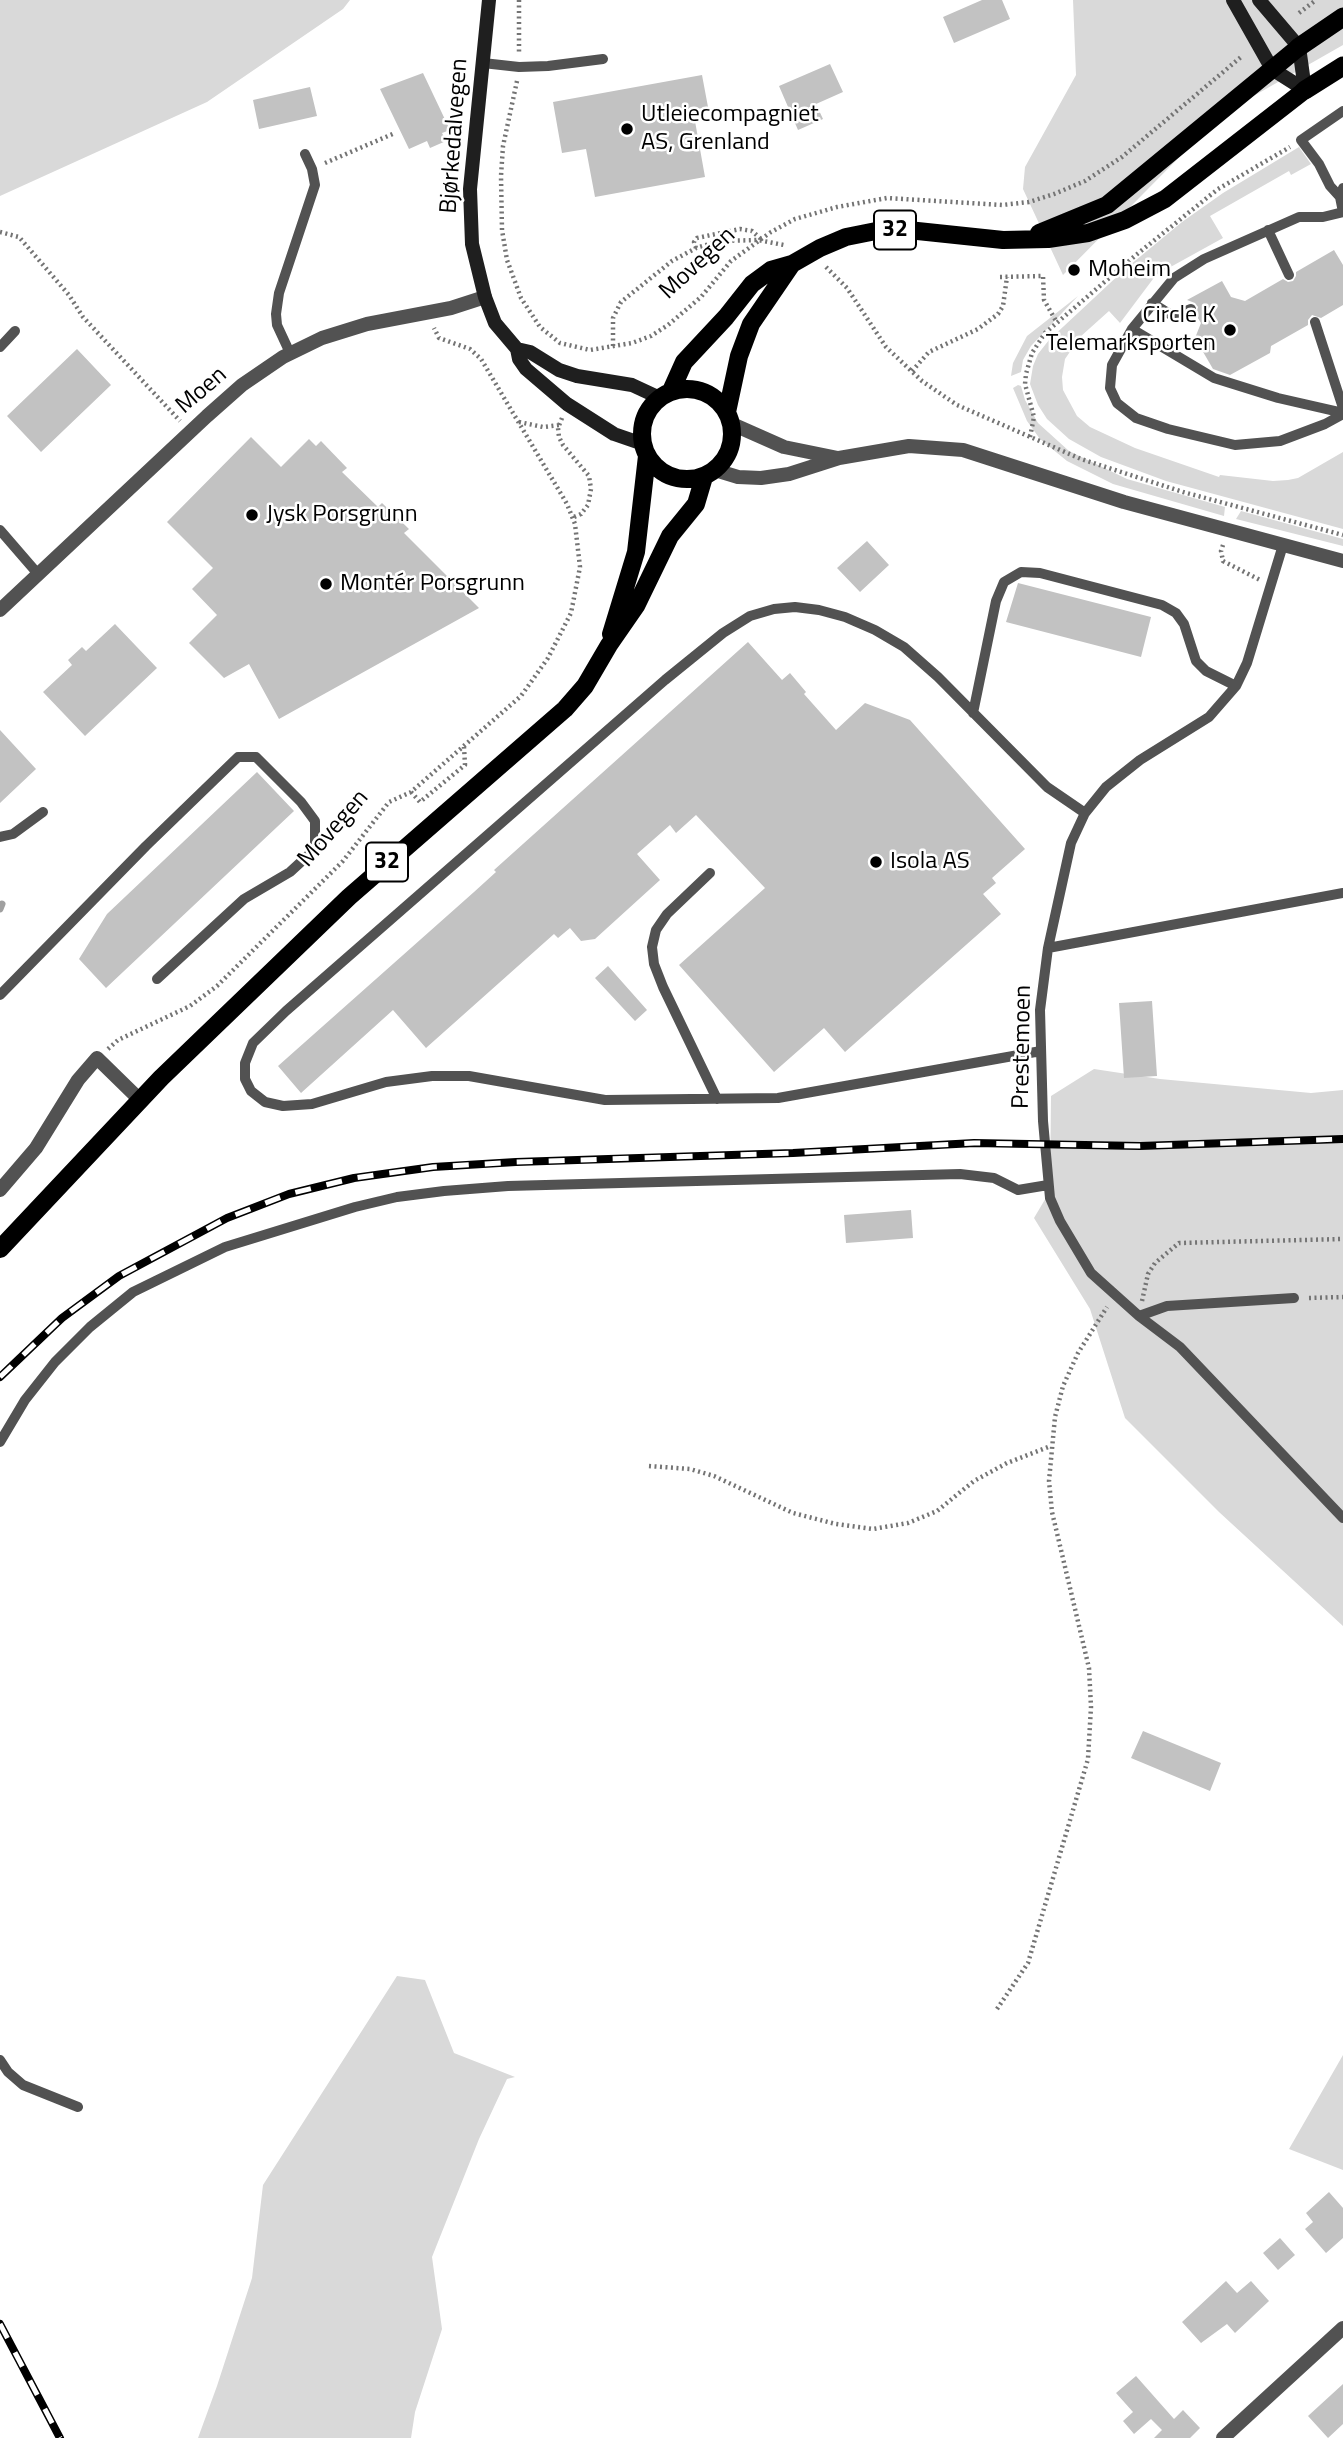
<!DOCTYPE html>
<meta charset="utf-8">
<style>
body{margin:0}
canvas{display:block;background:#fff}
</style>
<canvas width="1343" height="2438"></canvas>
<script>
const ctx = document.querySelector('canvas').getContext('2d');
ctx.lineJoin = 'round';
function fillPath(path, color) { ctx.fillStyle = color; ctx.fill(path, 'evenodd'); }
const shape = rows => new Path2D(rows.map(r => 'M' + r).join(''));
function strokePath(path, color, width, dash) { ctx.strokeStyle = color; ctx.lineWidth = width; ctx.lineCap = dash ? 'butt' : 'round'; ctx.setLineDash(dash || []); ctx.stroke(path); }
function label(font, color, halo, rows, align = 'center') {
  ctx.font = font + ' "Titillium Web",sans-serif'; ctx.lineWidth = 5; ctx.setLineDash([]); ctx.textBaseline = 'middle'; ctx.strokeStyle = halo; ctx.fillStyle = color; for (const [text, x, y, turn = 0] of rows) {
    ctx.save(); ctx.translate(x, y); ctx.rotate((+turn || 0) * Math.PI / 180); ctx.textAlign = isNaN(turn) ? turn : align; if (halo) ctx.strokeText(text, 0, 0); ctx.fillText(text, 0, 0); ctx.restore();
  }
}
fillPath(shape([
 [0,0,350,0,343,9,207,102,0,196],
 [1073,0,1343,0,1343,45,1222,114,1063,275,1023,189,1025,167,1076,75],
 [1299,147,1311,164,1291,175,1289,171,1210,216,1223,238,1156,275,1120,323,1109,311,1080,337,1065,359,1062,377,1063,390,1077,416,1090,427,1135,448,1219,477,1220,475,1273,481,1288,480,1298,478,1343,452,1343,529,1166,481,1101,457,1069,439,1047,419,1038,405,1030,384,1033,366,1038,354,1049,340,1124,270,1182,222,1223,193],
 [1078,296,1031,346,1023,360,1021,372,1011,376,1013,363,1027,336],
 [1018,385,1021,386,1025,400,1038,423,1069,451,1127,479,1225,507,1224,516,1113,484,1067,461,1040,439,1027,421,1013,388],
 [1241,511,1343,539,1343,546,1236,519],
 [1094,1069,1160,1079,1311,1093,1343,1090,1343,1626,1219,1512,1125,1418,1090,1309,1034,1218,1050,1191,1051,1096],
 [397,1976,425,1980,454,2053,515,2077,507,2079,479,2139,432,2257,442,2329,415,2412,411,2438,198,2438,217,2386,252,2278,263,2185],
 [1343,2055,1343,2170,1289,2149]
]), '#d9d9d9');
strokePath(shape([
 [0,909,2,904]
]), '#a0a0a0', 7);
fillPath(shape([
 [982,0,1002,0,1010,19,954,43,943,17],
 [830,64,843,92,816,104,823,119,798,130,779,86],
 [423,73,450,130,442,133,446,141,430,148,427,141,409,149,380,89],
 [702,75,708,107,693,110,705,177,595,197,586,149,562,153,553,102],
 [310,87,317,116,259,129,253,100],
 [1334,250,1343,265,1343,305,1321,318,1312,315,1308,320,1308,325,1271,346,1270,353,1230,375,1213,369,1195,338,1201,323,1196,315,1198,307,1195,303,1187,300,1222,281,1231,297,1245,301,1283,279,1288,282,1293,281,1296,276,1296,272],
 [77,349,111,385,41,452,7,416],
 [251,437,281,467,309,439,316,446,321,441,347,468,342,472,378,507,382,503,409,529,404,533,479,608,279,719,249,664,224,678,189,643,217,615,192,589,213,568,167,522],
 [867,541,889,565,860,592,837,568],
 [1018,583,1151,617,1141,657,1006,622],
 [115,624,157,668,85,736,43,692,72,665,68,660,82,647,86,651],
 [748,642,782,680,790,673,806,692,804,694,836,730,865,703,910,720,1025,849,992,878,996,883,983,894,1001,914,845,1052,824,1028,774,1072,679,965,765,888,696,815,676,833,670,825,637,854,660,880,595,939,581,941,570,928,558,938,554,934,426,1048,393,1010,301,1093,278,1066,474,892,496,872,494,870],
 [0,730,36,769,0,803],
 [257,772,294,811,106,988,79,959,107,914],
 [608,966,647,1010,635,1021,595,978],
 [1152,1001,1157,1076,1124,1078,1119,1003],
 [911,1210,913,1238,846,1243,844,1215],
 [1143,1731,1221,1763,1210,1791,1131,1758],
 [1329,2192,1343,2208,1343,2238,1326,2253,1305,2229,1313,2222,1306,2213],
 [1280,2238,1295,2255,1278,2270,1263,2253],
 [1226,2281,1237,2293,1251,2281,1269,2301,1235,2333,1227,2324,1201,2343,1182,2322],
 [1136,2376,1174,2419,1183,2410,1200,2428,1190,2438,1154,2438,1162,2430,1151,2419,1134,2434,1123,2421,1133,2412,1116,2393],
 [1343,2384,1343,2424,1328,2438,1308,2416]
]), '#c2c2c2');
strokePath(shape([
 [519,0,519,55],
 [1299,13,1316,0],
 [517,81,503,146,501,176,502,230,507,260,521,298,540,327,560,343,590,350,632,343,651,336,668,325,701,297,731,261,771,232,795,219,837,207,887,198,1002,205,1029,202,1054,194,1085,181,1122,157,1241,57],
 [325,163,395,133],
 [0,232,19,237,69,295,83,317,180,421],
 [696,248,694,242,697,238,740,229,752,231,761,239],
 [826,267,847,288,886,347,922,381,957,405,1081,459,1183,492,1343,535],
 [1000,277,1043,276,1044,300,1056,321],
 [613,346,613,318,621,302,672,261,696,248,719,241,758,240,784,245],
 [912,371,929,352,978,329,998,314,1003,306,1007,277],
 [562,418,558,428,559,437,563,445,589,476,591,489,588,505,581,514,574,517],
 [519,422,543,427,560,425],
 [1030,437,1034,417,1025,384,1026,374,1032,353,1045,333,1136,255,1218,189,1290,147],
 [1223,545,1221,551,1223,561,1260,580],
 [411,792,420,802,465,765,464,747],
 [108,1049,118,1040,190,1006,217,986,343,861,389,802,411,792,521,696,548,658,571,613,580,567,575,524,567,504,481,359,470,349,439,338,434,328],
 [1309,1298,1343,1297],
 [1142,1301,1148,1274,1155,1263,1179,1243,1343,1239],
 [649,1466,690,1469,714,1476,793,1513,836,1524,873,1529,908,1523,937,1511,974,1481,1007,1463,1051,1446],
 [997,2009,1028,1963,1088,1759,1091,1707,1089,1668,1052,1512,1049,1481,1055,1417,1063,1386,1078,1353,1107,1307]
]), '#747474', 4.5, [2, 3.5]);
strokePath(shape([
 [483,63,519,67,548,66,603,59],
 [1343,188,1340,197,1343,212,1323,217,1299,217,1204,259,1174,278,1132,329,1112,365,1110,388,1117,403,1136,418,1168,429,1235,445,1280,441,1325,424,1343,414],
 [1340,197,1330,186,1319,164,1301,140,1343,111],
 [1268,230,1289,275],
 [1152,303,1173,316,1191,309],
 [1315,322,1343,408],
 [1132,329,1214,378,1278,398,1343,413],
 [0,347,15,331],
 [290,353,277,325,276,314,279,293,315,185,312,169,305,154],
 [0,530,38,574],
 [1283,545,1247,663,1236,686,1209,717,1140,760,1106,787,1085,813,1071,843,1048,948,1040,1010,1043,1121,1050,1198,1060,1221,1091,1273,1139,1316,1180,1347,1343,1518],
 [973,713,996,601,1004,582,1021,572,1040,573,1162,605,1176,613,1184,624,1196,661,1206,671,1236,686],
 [0,837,13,834,43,812],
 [710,873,667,914,656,930,652,947,654,964,663,987,717,1099],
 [1048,948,1343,893],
 [0,995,146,846,238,757,256,757,301,802,315,821,315,849,290,872,244,899,157,979],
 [1041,1051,778,1098,605,1100,469,1076,432,1076,386,1082,312,1104,283,1106,265,1102,251,1091,245,1079,245,1063,253,1043,286,1011,665,680,723,633,750,616,774,609,795,607,819,610,845,617,875,630,904,647,938,677,1047,787,1085,813],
 [1139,1316,1167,1306,1294,1298],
 [0,1442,25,1400,55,1362,90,1327,133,1292,225,1247,355,1207,397,1197,444,1191,508,1186,960,1174,994,1178,1018,1190,1048,1185],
 [0,2060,8,2072,23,2085,78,2107]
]), '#525252', 10);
strokePath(shape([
 [732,424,784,447,838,458],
 [715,470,738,477,761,478,789,474,839,458,909,446,963,450,1124,502,1343,561],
 [0,610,207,416,242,385,283,357,322,338,367,324,451,308,485,297],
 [0,1190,36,1148,78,1080,97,1058,140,1100],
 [1223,2438,1343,2328]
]), '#525252', 14);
strokePath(shape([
 [489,0,470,189,472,244,485,297,495,323,517,349,519,359,526,369,567,404,614,434,643,444],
 [1233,0,1272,69,1305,90],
 [1259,0,1299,47,1305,90],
 [517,349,530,352,559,370,577,376,632,385,660,398]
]), '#1f1f1f', 14);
strokePath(shape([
 [1039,233,1107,205,1299,47],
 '642 434a45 45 0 1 1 90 0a45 45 0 1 1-90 0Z',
 [671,391,684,362,726,317,752,284,771,270,792,264,820,248,846,237,876,231,908,230,1003,240,1048,239,1088,233,1125,220,1165,199,1305,90],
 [727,412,739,356,751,324,792,264],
 [611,634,636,552,647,456],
 [0,1249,161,1078,349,897,565,709,585,686,609,645,636,606,670,536,696,504,704,477]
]), '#000', 18);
strokePath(shape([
 [1299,47,1343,17],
 [1305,90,1343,66]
]), '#000', 19);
const rail = shape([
 [0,1377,62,1318,119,1276,227,1218,289,1194,354,1178,433,1167,516,1162,793,1153,974,1143,1140,1146,1343,1139],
 [0,2324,60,2438]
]);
strokePath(rail, '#000', 8);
strokePath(rail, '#fff', 5, [16]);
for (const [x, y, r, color] of [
 [627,129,7,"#000"],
 [1074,270,7,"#000"],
 [1230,330,7,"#000"],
 [252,515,7,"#000"],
 [326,584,7,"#000"],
 [876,862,7,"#000"]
]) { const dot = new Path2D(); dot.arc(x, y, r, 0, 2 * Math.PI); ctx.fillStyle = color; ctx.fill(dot); strokePath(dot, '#fff', 2.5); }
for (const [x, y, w] of [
 [895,230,42],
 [387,862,42]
]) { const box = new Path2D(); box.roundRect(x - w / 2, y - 19.5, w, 39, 5); ctx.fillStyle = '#fff'; ctx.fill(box); strokePath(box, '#000', 2); }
label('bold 23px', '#000', null, [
 ["32",895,230],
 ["32",387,862]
]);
label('24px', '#000', '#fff', [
 ["Utleiecompagniet",641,115],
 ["AS, Grenland",641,143],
 ["Moheim",1088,270],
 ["Circle K",1216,316,"right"],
 ["Telemarksporten",1216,344,"right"],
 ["Jysk Porsgrunn",266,515],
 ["Montér Porsgrunn",340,584],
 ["Isola AS",890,862]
], 'left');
label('24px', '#000', '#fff', [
 ["Bjørkedalvegen",455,136,-86],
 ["Movegen",698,264,-43],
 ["Moen",202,391,-41],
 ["Movegen",334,829,-49],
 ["Prestemoen",1023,1047,-89]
]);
</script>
